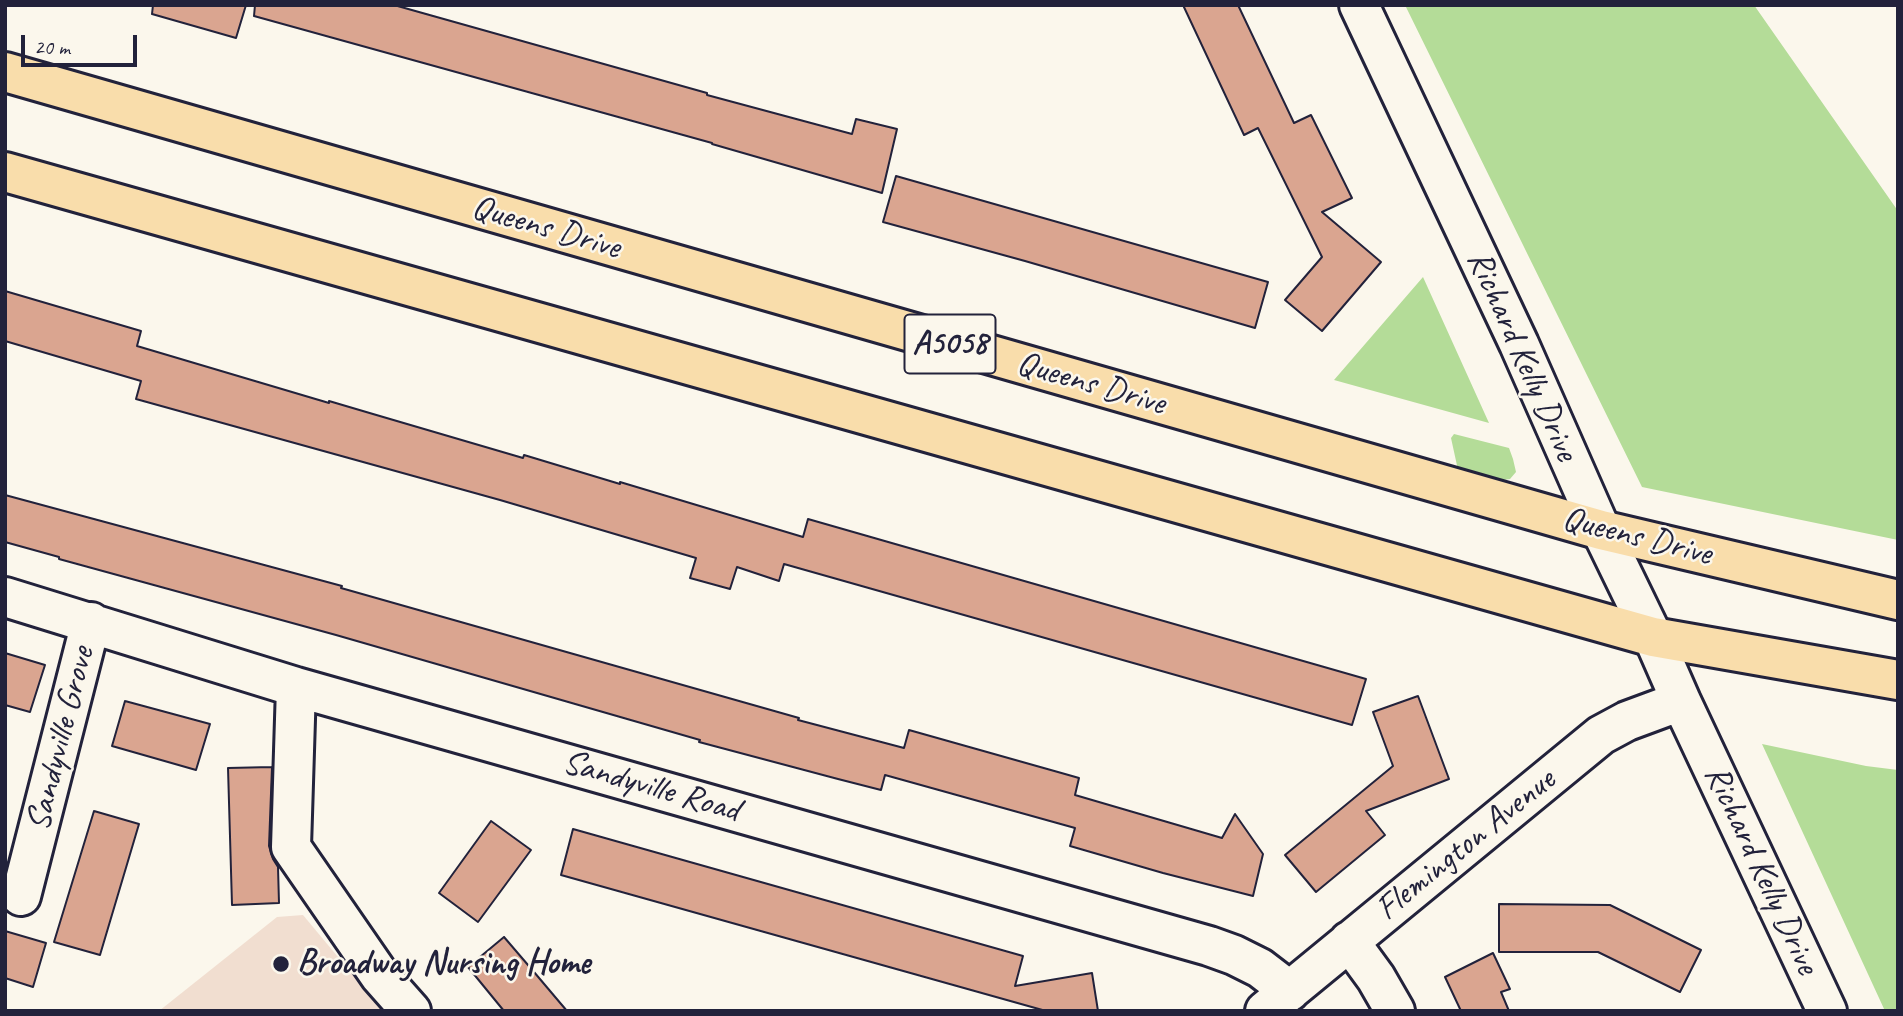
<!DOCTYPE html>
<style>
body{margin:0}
#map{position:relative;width:1903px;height:1016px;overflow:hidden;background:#fbf7ec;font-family:Caveat,sans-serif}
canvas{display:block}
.frame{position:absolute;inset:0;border:7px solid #22223b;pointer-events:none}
.scale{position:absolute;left:21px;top:35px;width:116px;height:32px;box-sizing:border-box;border:4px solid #22223b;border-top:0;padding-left:9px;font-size:21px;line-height:24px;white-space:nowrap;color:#22223b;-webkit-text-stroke:5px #fbf7ec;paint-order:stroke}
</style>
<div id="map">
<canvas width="1903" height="1016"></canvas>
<div class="frame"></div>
<div class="scale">20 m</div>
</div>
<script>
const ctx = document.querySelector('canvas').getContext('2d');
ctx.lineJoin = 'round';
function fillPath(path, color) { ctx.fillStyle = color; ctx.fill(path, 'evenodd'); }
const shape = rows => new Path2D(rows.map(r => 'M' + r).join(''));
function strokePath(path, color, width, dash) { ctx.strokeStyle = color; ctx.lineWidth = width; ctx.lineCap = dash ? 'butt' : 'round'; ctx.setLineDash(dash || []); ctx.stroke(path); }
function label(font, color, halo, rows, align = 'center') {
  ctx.font = font + ' Caveat,sans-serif'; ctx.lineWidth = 5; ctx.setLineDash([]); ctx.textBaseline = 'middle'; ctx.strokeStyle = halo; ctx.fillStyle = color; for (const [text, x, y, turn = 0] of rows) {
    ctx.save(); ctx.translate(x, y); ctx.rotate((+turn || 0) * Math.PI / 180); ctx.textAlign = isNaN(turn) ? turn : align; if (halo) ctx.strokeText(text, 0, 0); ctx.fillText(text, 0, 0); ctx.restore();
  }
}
fillPath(shape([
 [303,915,383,1011,159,1011,277,917]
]), '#f1ded0');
fillPath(shape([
 [1405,5,1754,5,1898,211,1898,540,1642,487],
 [1423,277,1489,423,1334,380],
 [1454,434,1509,448,1513,459,1516,472,1510,479,1495,481,1458,470,1451,438],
 [1762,744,1866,766,1898,770,1898,1011,1885,1011]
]), '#b4dc98');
const building = shape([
 [153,5,246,5,236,38,152,14,153,5],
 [255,5,394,5,707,93,707,95,852,134,856,119,897,129,882,193,712,144,712,143,254,16,255,5],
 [1183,5,1238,5,1294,123,1311,115,1352,198,1322,212,1381,262,1322,331,1285,300,1322,257,1258,128,1244,135,1183,5],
 [896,176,1268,282,1255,328,1025,261,883,222,896,176],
 [5,291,141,331,137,346,329,403,329,401,373,414,523,458,524,455,620,484,620,482,803,537,808,519,1366,679,1352,725,784,564,779,581,737,567,730,589,690,578,696,558,500,500,136,399,141,381,5,341,5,291],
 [5,495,342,586,341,588,799,718,798,720,904,748,909,730,1065,774,1079,778,1075,795,1222,838,1235,814,1263,854,1253,896,1163,873,1070,846,1075,828,885,775,881,790,838,779,699,742,700,740,336,635,59,559,59,557,5,542,5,495],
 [5,653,45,665,30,712,5,705,5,653],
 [1418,696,1449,779,1366,811,1385,835,1316,892,1285,855,1393,766,1373,712,1418,696],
 [125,701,210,724,196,770,112,746,125,701],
 [272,767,269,846,273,859,278,867,279,903,232,905,228,768,272,767],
 [94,811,139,824,100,955,54,942,94,811],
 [491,821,531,850,478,922,439,893,491,821],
 [573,829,1023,956,1015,986,1092,973,1098,1011,1046,1011,561,875,573,829],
 [1499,904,1610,905,1701,950,1680,992,1598,952,1499,952,1499,904],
 [5,931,46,943,33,987,5,978,5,931],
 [504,937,534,972,567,1011,504,1011,468,967,504,937],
 [1493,953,1510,989,1501,992,1509,1011,1461,1011,1445,977,1493,953]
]);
fillPath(building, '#daa590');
strokePath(building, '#22223b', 2);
const street = shape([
 [1359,5,1519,344,1601,530,1653,637,1681,701,1827,1011],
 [5,597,296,687,1209,946,1234,955,1260,968,1290,991],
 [296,687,291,847,380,976,411,1011],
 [21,896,91,622],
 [1349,941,1376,978,1395,1011],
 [1265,1011,1601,735,1627,721,1681,701]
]);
const highway = shape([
 [5,72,1601,530,1898,600],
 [5,172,1653,637,1898,680]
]);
strokePath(street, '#22223b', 44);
strokePath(highway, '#22223b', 44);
strokePath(street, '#fbf7ec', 38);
strokePath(highway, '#f9ddab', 38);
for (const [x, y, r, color] of [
 [281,964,9,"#22223b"]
]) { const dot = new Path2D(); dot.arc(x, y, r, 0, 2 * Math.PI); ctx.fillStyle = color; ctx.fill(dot); strokePath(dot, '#fbf7ec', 2.5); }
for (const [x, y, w] of [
 [950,344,91]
]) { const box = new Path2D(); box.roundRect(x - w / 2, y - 29.5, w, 59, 5); ctx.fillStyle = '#fbf7ec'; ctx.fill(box); strokePath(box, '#22223b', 2); }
label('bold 33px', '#22223b', null, [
 ["A5058",950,344]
]);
label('35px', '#22223b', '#fbf7ec', [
 ["Queens Drive",546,228,16],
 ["Richard Kelly Drive",1522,356,66],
 ["Queens Drive",1091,384,16],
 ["Queens Drive",1637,537,14],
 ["Sandyville Grove",61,739,-76],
 ["Sandyville Road",651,787,16],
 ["Flemington Avenue",1466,845,-39],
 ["Richard Kelly Drive",1761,870,65]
]);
label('bold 35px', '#22223b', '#fbf7ec', [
 ["Broadway Nursing Home",297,964]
], 'left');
</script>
